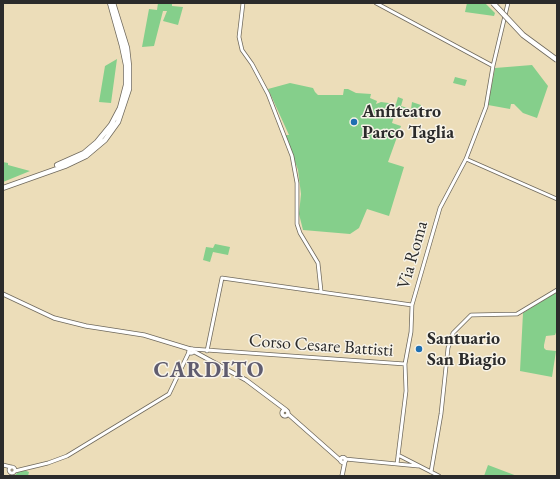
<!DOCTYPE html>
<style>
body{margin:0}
#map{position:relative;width:560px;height:479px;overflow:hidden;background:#ecddb9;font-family:"EB Garamond",serif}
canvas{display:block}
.frame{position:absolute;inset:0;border:4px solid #2b2b2b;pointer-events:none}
</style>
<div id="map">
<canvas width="560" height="479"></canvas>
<div class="frame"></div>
</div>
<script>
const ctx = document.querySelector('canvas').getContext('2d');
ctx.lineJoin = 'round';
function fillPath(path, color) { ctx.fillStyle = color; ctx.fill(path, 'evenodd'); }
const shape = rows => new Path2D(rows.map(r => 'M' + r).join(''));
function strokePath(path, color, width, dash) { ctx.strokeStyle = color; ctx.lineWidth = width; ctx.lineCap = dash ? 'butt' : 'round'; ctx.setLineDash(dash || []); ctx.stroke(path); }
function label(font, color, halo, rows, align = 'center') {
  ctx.font = font + ' "EB Garamond",serif'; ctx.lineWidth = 3; ctx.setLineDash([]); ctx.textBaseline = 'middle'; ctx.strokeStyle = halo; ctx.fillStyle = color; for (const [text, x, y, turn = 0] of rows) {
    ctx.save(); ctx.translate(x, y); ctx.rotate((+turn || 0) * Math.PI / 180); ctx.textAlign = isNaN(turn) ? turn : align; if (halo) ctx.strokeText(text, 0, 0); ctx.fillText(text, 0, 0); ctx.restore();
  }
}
fillPath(shape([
 [158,3,172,3,172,6,183,7,178,25,163,21,167,11,163,11,154,46,142,47,149,9,157,10],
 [467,3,485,3,495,13,494,16,465,12],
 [117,59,111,103,99,102,105,66],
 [532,65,548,86,537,118,523,113,514,104,511,104,510,109,488,105,495,68],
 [455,77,467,80,465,86,453,83],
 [290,83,313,88,315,92,318,95,343,95,344,89,348,89,356,93,371,94,370,98,377,101,376,104,381,102,396,104,398,97,403,99,401,106,411,109,412,102,421,105,417,119,395,113,392,123,401,126,388,162,404,167,389,216,367,209,359,228,350,234,303,230,299,214,301,194,298,170,285,135,289,135,268,89],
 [3,162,8,163,8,165,30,171,3,182],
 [215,244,230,247,228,255,213,252,210,262,203,260,206,247,213,248],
 [557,292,557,330,555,335,546,336,544,345,544,348,546,350,556,351,552,377,520,371,523,313],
 [488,465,517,476,484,476],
 [24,470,29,472,28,476,14,476,18,472]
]), '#85cf8b');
const minor = shape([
 [243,3,239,37,242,50,252,64,268,94,292,156,297,183,297,224,300,233,318,263,321,291],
 [376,3,493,66],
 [466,159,557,199],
 [192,349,405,364],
 [207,351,222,278,412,305],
 [398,455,439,476],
 [345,459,418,466],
 [397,464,406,391,405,364,411,332,412,305,440,208,466,159,486,107,493,66,508,3],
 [3,465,11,467],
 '9 470a3 3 0 1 1 6 0a3 3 0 1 1-6 0Z',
 [15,471,48,463,67,456,169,394,189,352],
 [431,472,441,414,448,348,453,333,471,315,517,314,557,290]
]);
const major = shape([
 [3,294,54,318,86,326,144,335,190,349],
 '189 351a2 2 0 1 1 4 0a2 2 0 1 1-4 0Z',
 [193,351,246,380,286,410],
 '282 413a3 3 0 1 1 6 0a3 3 0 1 1-6 0Z',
 [288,414,340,460],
 '340.5 460a2.5 2.5 0 1 1 5 0a2.5 2.5 0 1 1-5 0Z',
 [342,476,345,461]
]);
const highway = shape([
 [57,165,84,153,97,142,111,125,120,108,126,85,126,65,122,46,110,3],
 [3,188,65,166,86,156,105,140,118,122,129,89,129,66,127,48,113,3]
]);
strokePath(minor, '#6f695d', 4.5);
strokePath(major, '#6f695d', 5);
strokePath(highway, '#6f695d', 6);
strokePath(minor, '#fff', 3);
strokePath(major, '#fff', 3.5);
strokePath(highway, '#fff', 4.5);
const highwayBridge = shape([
 [493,3,523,35,557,60]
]);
strokePath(highwayBridge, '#6f695d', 6, []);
strokePath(highwayBridge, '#fff', 4.5);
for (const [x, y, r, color] of [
 [354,122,4,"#1f6fb2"],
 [419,349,4,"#1f6fb2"]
]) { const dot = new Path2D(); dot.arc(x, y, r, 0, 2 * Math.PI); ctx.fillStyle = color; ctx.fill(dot); strokePath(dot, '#f7f3e8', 1.5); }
label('bold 18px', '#2b2b2b', '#f7f3e8', [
 ["Anfiteatro",362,112],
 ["Parco Taglia",362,133],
 ["Santuario",427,339],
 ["San Biagio",427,360]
], 'left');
label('18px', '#2b2b2b', '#f7f3e8', [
 ["Via Roma",413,255,-74],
 ["Corso Cesare Battisti",321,346,4]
]);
ctx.letterSpacing = '1px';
label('bold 22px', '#5f5c6f', '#f7f3e8', [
 ["CARDITO",209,371]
]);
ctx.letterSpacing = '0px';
</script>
